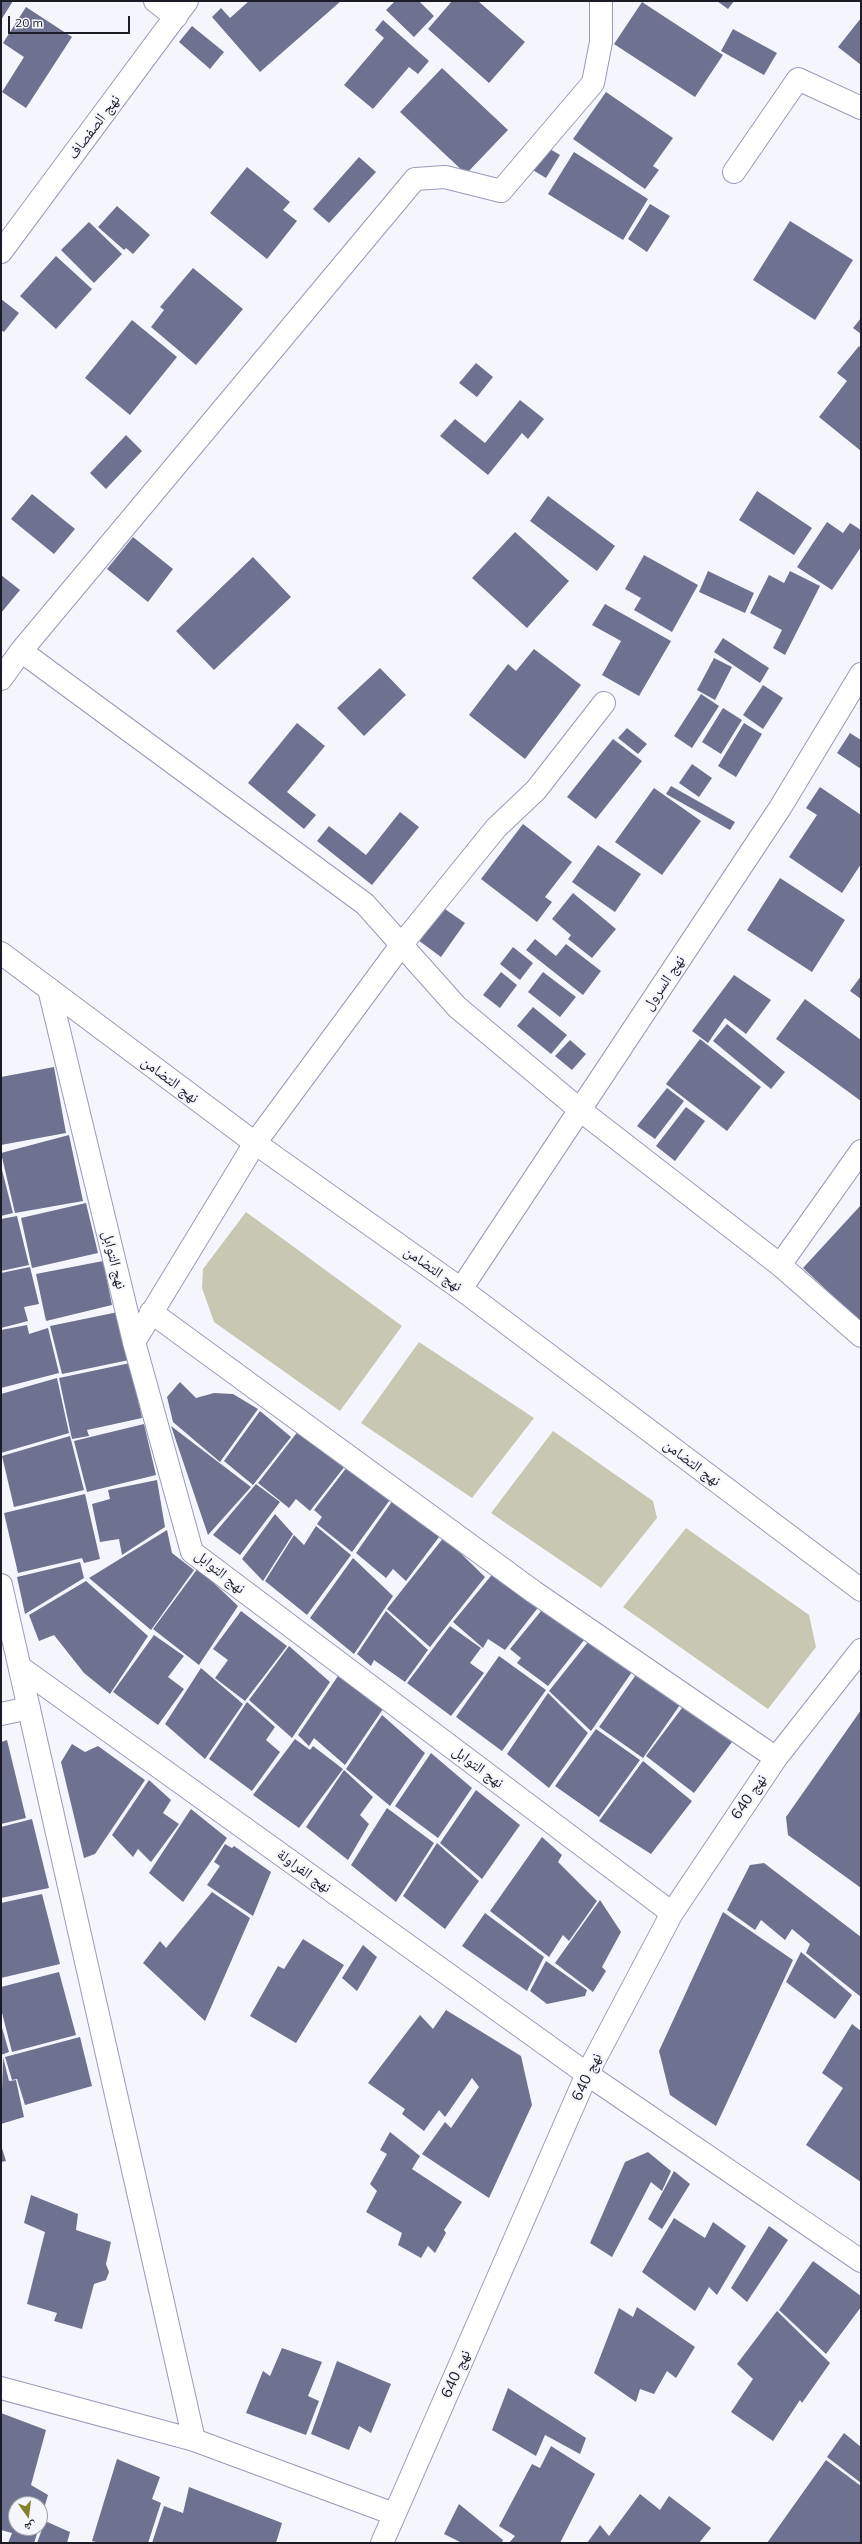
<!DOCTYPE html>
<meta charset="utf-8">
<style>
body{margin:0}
#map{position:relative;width:862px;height:2544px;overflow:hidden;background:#f5f6fd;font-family:Mulish,"Noto Naskh Arabic",sans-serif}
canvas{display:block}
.frame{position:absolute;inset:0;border:2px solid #1b1c28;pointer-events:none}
.north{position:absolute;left:8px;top:2496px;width:40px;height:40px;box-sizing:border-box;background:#f5f6fd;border:1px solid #9e9fa8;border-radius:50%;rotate:166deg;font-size:11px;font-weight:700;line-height:16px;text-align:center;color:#1b1c28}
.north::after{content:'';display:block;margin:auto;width:14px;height:18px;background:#868129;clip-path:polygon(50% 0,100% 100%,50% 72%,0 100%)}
.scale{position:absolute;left:8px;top:16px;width:122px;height:18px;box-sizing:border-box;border:2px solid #1b1c28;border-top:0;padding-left:5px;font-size:12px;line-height:14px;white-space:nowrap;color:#1b1c28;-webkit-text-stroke:3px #f5f6fd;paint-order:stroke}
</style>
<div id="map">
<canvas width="862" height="2544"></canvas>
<div class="frame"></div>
<div class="north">ش</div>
<div class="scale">20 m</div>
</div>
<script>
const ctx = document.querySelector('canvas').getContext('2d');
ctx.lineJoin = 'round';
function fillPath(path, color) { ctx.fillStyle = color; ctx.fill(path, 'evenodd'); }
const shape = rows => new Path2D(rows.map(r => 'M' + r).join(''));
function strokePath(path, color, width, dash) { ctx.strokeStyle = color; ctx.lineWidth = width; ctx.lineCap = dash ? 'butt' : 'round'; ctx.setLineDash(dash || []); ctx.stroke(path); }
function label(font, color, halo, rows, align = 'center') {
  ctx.font = font + ' Mulish,"Noto Naskh Arabic",sans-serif'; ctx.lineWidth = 4; ctx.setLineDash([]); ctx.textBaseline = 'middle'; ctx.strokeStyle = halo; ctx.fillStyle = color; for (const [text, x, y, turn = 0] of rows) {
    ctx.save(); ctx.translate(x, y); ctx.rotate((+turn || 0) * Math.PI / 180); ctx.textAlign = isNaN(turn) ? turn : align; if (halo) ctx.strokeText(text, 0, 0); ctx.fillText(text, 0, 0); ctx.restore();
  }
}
fillPath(shape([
 [246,1212,402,1326,340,1411,214,1322,202,1288,203,1269],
 [419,1342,534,1418,472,1498,361,1423],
 [553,1431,653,1501,657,1518,601,1588,491,1513],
 [686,1528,809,1615,816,1647,768,1709,623,1607]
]), '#c8c7b1');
fillPath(shape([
 [1,1,13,1,1,20],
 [249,1,341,1,260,72,212,17,221,8,230,18],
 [395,1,419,1,434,16,414,37,386,10],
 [452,1,478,1,525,42,489,83,428,29],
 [717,1,734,1,728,9],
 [642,2,723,55,695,97,614,44],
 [26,7,72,37,26,108,2,92,24,57,3,43],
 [861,18,861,65,838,47],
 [383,20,429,61,418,74,409,67,373,109,344,85,384,38,375,30],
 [192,26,224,52,210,69,179,42],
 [733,29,777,53,764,75,721,51],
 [442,68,508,130,466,174,400,112],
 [606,92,673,138,653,166,659,170,645,189,573,139],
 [545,146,560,155,546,178,531,169],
 [574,152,648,199,623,240,548,194],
 [359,157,376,172,329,223,313,209],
 [247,167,290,202,283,210,297,221,267,259,210,213],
 [650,204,670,216,647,252,628,239],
 [117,206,150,235,133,254,126,248,124,250,98,227],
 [790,221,853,260,815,320,753,280],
 [89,222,122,254,94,283,61,250],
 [56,256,92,289,56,329,20,296],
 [193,268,243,309,196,365,151,327,164,310,160,307],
 [1,299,19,313,4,332,1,330],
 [861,318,861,334,853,328],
 [132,320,177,357,130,415,85,378],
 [859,346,861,348,861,451,819,417,847,381,837,373],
 [476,363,493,377,477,397,459,383],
 [520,400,544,419,528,439,522,433,488,475,440,436,455,419,485,443],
 [126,435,142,451,106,489,90,473],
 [757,491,812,528,794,555,739,520],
 [32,494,75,529,54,554,11,519],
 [548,496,615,546,597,571,530,521],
 [827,522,843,533,850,523,861,530,861,547,832,590,797,567],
 [515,532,569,581,527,628,472,578],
 [133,537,173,569,148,602,107,569],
 [644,555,698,585,672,632,634,610,641,598,625,589],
 [253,557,291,597,214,670,176,631],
 [708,571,754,593,745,613,699,592],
 [790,571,820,586,785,655,773,648,782,630,750,613,769,575,784,583],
 [1,575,20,590,1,613],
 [605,604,671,641,639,696,602,675,621,641,592,625],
 [723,638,769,668,760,683,714,652],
 [534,649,581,685,525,759,469,715,508,664,516,671],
 [714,658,732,667,715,700,697,690],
 [380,668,406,695,364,736,337,708],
 [763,685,783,698,763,729,743,715],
 [701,694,719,706,692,748,674,736],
 [723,708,742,720,721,754,702,742],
 [297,723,325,746,287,792,316,815,304,829,248,783],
 [744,723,762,734,736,777,718,766],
 [627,728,647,744,638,754,618,738],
 [850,733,861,740,861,769,837,753],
 [613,739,642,761,596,819,567,797],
 [692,764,712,778,699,797,679,783],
 [671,786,735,822,730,830,666,794],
 [820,787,861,815,861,864,842,893,789,857,817,815,806,808],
 [654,788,701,821,662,875,615,842],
 [400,812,419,827,372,885,317,841,329,826,366,855],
 [523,824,572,862,545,897,552,902,537,922,481,879],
 [598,845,641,874,615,912,572,882],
 [780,878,845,920,812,972,747,930],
 [573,893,616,929,592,958,568,939,571,935,552,919],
 [442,907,465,923,441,957,418,940],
 [535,939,556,956,566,944,601,971,583,995,526,950],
 [513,947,533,963,520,980,500,964],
 [501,972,517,985,500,1008,483,995],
 [543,972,576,997,560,1017,528,992],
 [734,975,771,1000,746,1034,725,1018,708,1043,692,1031],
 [861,976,861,999,850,991],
 [805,999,861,1040,861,1101,776,1039],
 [533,1007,567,1035,551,1054,517,1026],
 [727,1024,785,1072,771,1089,713,1041],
 [700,1039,761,1087,727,1131,666,1084],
 [570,1040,586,1054,572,1070,555,1056],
 [54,1067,66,1133,1,1145,1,1077],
 [667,1088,684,1101,655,1139,637,1126],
 [686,1107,705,1121,675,1161,656,1146],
 [69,1135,83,1201,15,1213,1,1153],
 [1,1166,13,1213,1,1216],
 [86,1203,98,1253,32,1268,21,1218],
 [861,1205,861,1322,803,1268],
 [17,1216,29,1265,1,1271,1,1219],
 [103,1261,112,1305,46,1321,36,1274],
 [30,1267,39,1304,24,1307,28,1321,1,1328,1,1273],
 [118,1312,129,1360,62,1374,50,1326],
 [27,1325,29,1334,48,1328,59,1373,1,1388,1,1330],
 [130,1363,142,1418,87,1430,89,1436,72,1439,59,1378],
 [57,1378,69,1433,1,1453,1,1394],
 [180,1382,196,1398,214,1393,233,1394,258,1409,220,1462,173,1422,167,1397],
 [260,1411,291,1437,253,1485,224,1461],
 [144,1424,156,1475,87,1492,74,1441],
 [171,1426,251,1487,208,1535],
 [299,1430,345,1466,310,1511,296,1499,289,1508,258,1483],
 [70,1436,84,1490,14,1507,2,1456],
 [347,1467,392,1497,352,1552,317,1524,322,1517,314,1510],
 [157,1480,165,1527,122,1555,119,1539,100,1542,92,1504,110,1499,108,1490],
 [256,1484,280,1502,240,1555,213,1535],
 [85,1494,100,1559,84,1563,82,1558,18,1573,4,1513],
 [393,1500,442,1533,406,1581,393,1569,386,1578,356,1553],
 [275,1514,293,1534,263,1581,242,1559],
 [316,1526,351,1555,307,1615,265,1581,294,1535,304,1545],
 [167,1530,172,1553,194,1570,151,1630,89,1578],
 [444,1537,485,1577,430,1647,387,1609],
 [353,1558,393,1596,354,1654,310,1618],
 [80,1562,84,1578,25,1614,17,1577],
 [198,1568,238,1606,199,1665,153,1629],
 [495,1571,540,1605,505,1650,488,1639,483,1648,453,1622],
 [86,1581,148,1636,110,1694,84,1673,54,1635,39,1641,29,1615],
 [546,1605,588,1635,548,1686,517,1663,521,1658,510,1649],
 [241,1611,287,1646,245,1701,215,1678,228,1660,213,1649],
 [386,1611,428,1650,405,1682,374,1660,371,1666,357,1654],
 [450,1626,481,1648,470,1663,484,1673,451,1716,407,1683],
 [154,1635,184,1656,168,1677,184,1689,158,1725,113,1692],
 [592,1637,632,1672,591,1731,549,1691],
 [289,1646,330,1682,292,1738,249,1700],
 [499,1656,546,1690,502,1751,456,1717],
 [201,1668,243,1704,205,1759,165,1724],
 [638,1672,682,1702,643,1758,599,1727],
 [340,1673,383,1709,345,1765,314,1738,309,1746,298,1735],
 [548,1693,588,1733,549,1788,507,1754],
 [247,1702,275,1727,266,1740,280,1752,252,1791,209,1759],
 [685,1704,732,1742,694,1793,646,1756],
 [861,1710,861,1888,788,1835,786,1817],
 [382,1715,425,1753,390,1806,346,1769],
 [596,1729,640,1760,599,1817,555,1786],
 [295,1739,310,1750,313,1746,343,1769,299,1828,253,1795],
 [7,1740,26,1818,1,1824,1,1742],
 [72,1744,85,1752,98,1746,145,1780,95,1854,84,1858,61,1762],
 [431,1753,472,1788,438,1838,395,1806],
 [643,1761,692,1801,651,1854,599,1821],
 [344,1770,373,1797,360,1815,369,1824,348,1860,306,1827],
 [149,1780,171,1800,163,1813,179,1824,151,1862,138,1849,133,1857,112,1835],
 [476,1790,520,1825,482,1879,440,1843],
 [387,1808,434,1843,396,1902,351,1865],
 [191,1809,227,1838,183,1902,149,1873],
 [32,1819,49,1888,1,1898,1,1827],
 [542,1837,562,1855,558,1862,597,1901,569,1941,563,1935,549,1957,490,1911],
 [437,1843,479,1881,445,1929,403,1896],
 [225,1844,232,1848,234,1846,271,1872,253,1916,207,1885,220,1866,214,1862],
 [764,1863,861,1937,861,1997,806,1953,810,1944,792,1929,785,1940,761,1920,755,1930,727,1910,750,1865],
 [212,1892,250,1918,205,2021,143,1963,160,1941,166,1948],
 [42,1894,60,1964,1,1978,1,1903],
 [600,1900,621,1932,602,1967,606,1971,593,1992,555,1963],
 [723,1912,793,1960,716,2126,670,2095,659,2051],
 [485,1913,544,1957,527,1991,462,1946],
 [303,1939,344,1965,296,2043,250,2016,278,1966,284,1969],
 [363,1945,377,1957,357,1991,342,1978],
 [801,1952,852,1995,835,2019,786,1982],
 [546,1961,587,1990,585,1996,547,2004,530,1991],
 [59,1972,76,2035,12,2052,1,2009,1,1987],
 [446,2010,521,2056,532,2105,489,2198,422,2154,445,2122,451,2128,479,2087,472,2078,445,2117,439,2110,424,2131,402,2114,405,2109,368,2083,420,2015,433,2029],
 [1,2024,9,2052,1,2055],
 [852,2024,861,2031,861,2182,806,2145,843,2088,822,2073],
 [80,2037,92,2086,25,2105,17,2079,12,2080,5,2057],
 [3,2057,9,2081,16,2080,24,2117,1,2124],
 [390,2132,420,2156,412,2169,462,2202,444,2230,446,2233,435,2253,428,2246,421,2258,398,2245,402,2233,366,2212,377,2191,370,2184,387,2154,380,2150],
 [1,2145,6,2161,1,2162],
 [648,2152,671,2171,662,2191,651,2182,612,2257,590,2243,625,2162],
 [674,2171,690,2184,662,2229,648,2219],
 [31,2195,78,2214,76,2230,111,2242,106,2264,109,2272,106,2280,94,2284,82,2329,54,2321,57,2313,27,2304,45,2232,24,2223],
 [674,2218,705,2238,713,2222,746,2246,717,2295,709,2287,695,2311,642,2272],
 [769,2226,788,2240,747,2302,731,2288],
 [813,2261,861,2296,861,2307,826,2354,779,2310],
 [637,2307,695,2347,676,2378,667,2371,654,2394,640,2389,636,2402,594,2373,619,2308,633,2317],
 [777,2311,830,2363,802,2403,800,2400,773,2441,731,2412,753,2379,737,2364],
 [282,2348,322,2362,308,2396,319,2401,306,2435,246,2413,263,2371,270,2376],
 [337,2361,391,2384,371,2433,359,2426,349,2450,311,2434],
 [508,2388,586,2438,580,2454,545,2435,536,2456,492,2430],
 [1,2413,46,2430,31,2485,48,2495,40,2522,40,2504,16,2504,16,2528,39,2528,34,2543,8,2543,12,2533,1,2530],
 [844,2433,861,2447,861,2483,827,2457],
 [551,2446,595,2474,560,2543,509,2543,515,2536,499,2526,532,2464,540,2468],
 [117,2459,160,2477,152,2499,161,2503,148,2543,100,2543,92,2541],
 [826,2460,861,2486,861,2543,767,2543],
 [189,2487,282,2523,276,2543,152,2543,164,2506,183,2513],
 [640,2494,660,2510,669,2496,711,2528,699,2543,587,2543,600,2525,609,2536],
 [459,2504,503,2540,502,2543,462,2543,444,2534],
 [45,2521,70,2532,67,2543,37,2543]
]), '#6f7190');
const minor = shape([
 [155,1,176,17],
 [734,172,798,79,861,108],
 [1,252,187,1],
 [21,651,365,904,457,1007,580,1110,780,1265,861,1336],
 [1,679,21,651,415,179,445,177,501,191,593,83,601,42,601,1],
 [49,989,134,1342,192,1552,672,1913],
 [780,1265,861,1151],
 [461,1289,780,808,861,674],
 [151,1312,534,1592,776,1758],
 [134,1342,255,1143,402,944,496,828,536,790,604,703],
 [1,1585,194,2440,1,2388],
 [21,1668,587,2074,861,2261],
 [1,1714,29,1708],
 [194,2440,394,2514],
 [382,2543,587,2074,672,1913,776,1758,861,1650]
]);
const tertiary = shape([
 [1,953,255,1143,461,1289,861,1590]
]);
strokePath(minor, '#989aba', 24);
strokePath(tertiary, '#989aba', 24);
strokePath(minor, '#fff', 22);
strokePath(tertiary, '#fff', 22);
label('15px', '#1b1c28', '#f5f6fd', [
 ["نهج الصفصاف",94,127,-53],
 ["نهج السرول",664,983,-56],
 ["نهج التضامن",170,1080,37],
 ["نهج التوابل",114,1260,76],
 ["نهج التضامن",433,1269,35],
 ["نهج التضامن",692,1463,37],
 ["نهج التوابل",220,1572,39],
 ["نهج التوابل",478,1767,37],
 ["نهج 640",749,1797,-56],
 ["نهج الفراولة",304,1871,36],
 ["نهج 640",587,2077,-65],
 ["نهج 640",456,2374,-66]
]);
</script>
